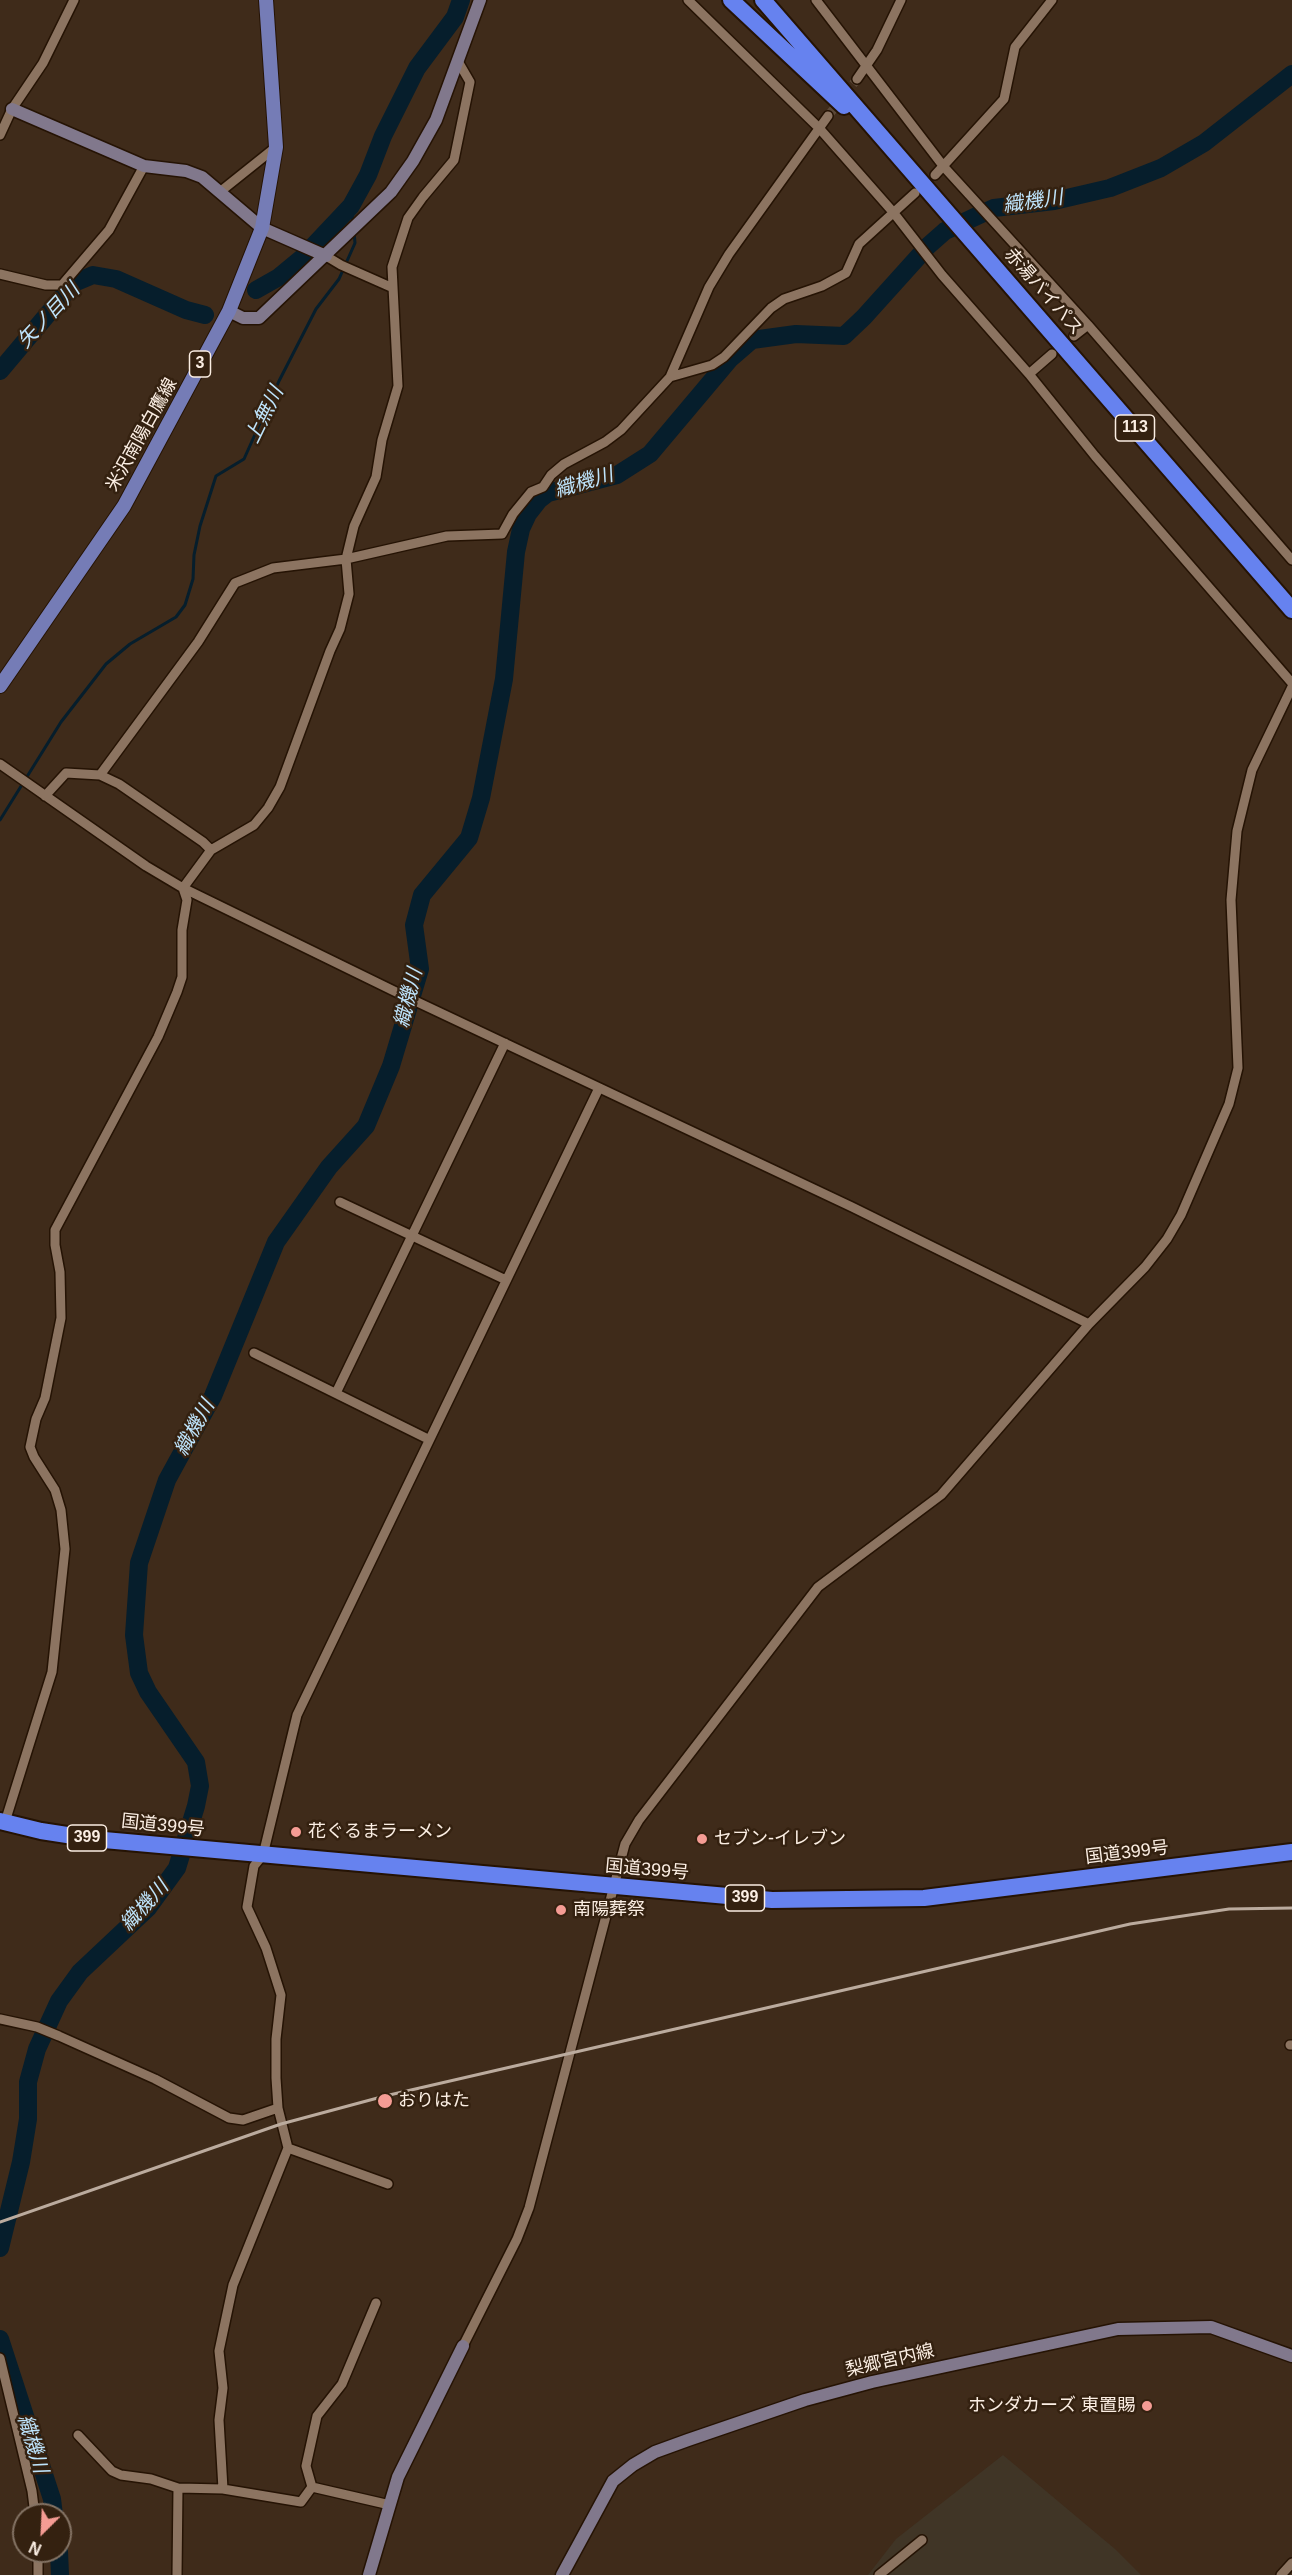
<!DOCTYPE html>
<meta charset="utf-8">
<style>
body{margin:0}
#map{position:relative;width:1292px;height:2575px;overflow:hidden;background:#3f2b1a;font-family:Arial,sans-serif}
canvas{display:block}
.north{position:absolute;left:12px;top:2503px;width:60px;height:60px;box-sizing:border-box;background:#342110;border:2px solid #847364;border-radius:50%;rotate:204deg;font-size:16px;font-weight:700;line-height:24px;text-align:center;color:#fbeee3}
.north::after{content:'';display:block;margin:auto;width:21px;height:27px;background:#f59c94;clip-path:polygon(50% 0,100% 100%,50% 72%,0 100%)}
</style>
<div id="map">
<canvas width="1292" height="2575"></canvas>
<div class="north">N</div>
</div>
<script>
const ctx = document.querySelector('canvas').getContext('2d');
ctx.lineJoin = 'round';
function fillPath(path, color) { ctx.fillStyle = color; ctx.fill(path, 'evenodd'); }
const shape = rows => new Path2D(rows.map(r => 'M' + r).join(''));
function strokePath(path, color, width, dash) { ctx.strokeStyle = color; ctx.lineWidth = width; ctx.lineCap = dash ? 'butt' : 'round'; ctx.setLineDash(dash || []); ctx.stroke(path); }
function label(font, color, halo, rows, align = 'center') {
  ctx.font = font + ' Arial,"Noto Sans JP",sans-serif'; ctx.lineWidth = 5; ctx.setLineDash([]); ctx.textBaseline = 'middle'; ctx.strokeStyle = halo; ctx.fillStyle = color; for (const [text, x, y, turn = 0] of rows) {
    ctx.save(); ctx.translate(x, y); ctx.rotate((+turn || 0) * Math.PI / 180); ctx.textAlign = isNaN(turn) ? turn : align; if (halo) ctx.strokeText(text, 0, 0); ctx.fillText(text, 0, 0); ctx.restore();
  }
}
fillPath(shape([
 [1003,2455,1115,2549,1141,2575,868,2575,896,2539]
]), '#403526');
strokePath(shape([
 [351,206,353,223],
 [0,820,61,722,106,664,130,644,176,617,185,605,193,579,194,555,200,526,216,476,244,459,279,381,316,309,339,279,355,243,354,232]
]), '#061e2c', 3);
strokePath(shape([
 [256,290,279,277,302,258,351,206,368,175,383,136,417,68,455,17,461,0],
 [0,371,74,283,93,275,116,279,186,310,205,315],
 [0,2248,21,2162,28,2119,28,2082,37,2049,59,2001,80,1972,148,1908,177,1868,196,1806,200,1786,196,1762,148,1692,139,1673,134,1635,139,1563,167,1480,213,1396,276,1242,329,1167,366,1126,391,1066,420,969,414,925,422,895,469,838,481,798,504,679,516,552,521,529,528,514,539,500,548,493,617,475,650,454,730,359,752,340,796,334,844,336,864,317,928,246,945,231,994,208,1054,201,1110,188,1161,168,1204,143,1292,74],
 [0,2339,52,2499,54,2515],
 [59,2551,60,2575]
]), '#061e2c', 18);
strokePath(shape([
 [828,116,857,79]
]), '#5b4838', 9, [9, 4.5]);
const street = shape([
 [688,0,819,128,893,212,942,275,1029,374,1095,456,1292,683],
 [816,0,944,167,1088,325,1292,560],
 [857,79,877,50,901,0],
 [0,135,12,109,43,63,74,0],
 [935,175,1004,99,1015,47,1052,0],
 [221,191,276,147],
 [326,256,341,265,393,288],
 [0,274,46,285,62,285,109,230,144,166],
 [1074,336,1088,325],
 [1029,374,1052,354],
 [670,377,712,365,724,357,771,308,784,299,822,286,846,273,859,244,915,193],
 [0,764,146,866,183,888,394,991,852,1207,1089,1324],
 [100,775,198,642,235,583,273,568,346,559,447,536,502,534,513,514,531,492,543,487,551,475,564,464,605,442,621,430,670,377,709,287,729,254,828,116],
 [45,796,66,773,100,775,119,784,203,842,211,850],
 [340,1202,506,1280],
 [254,1353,428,1439],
 [336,1393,505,1043],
 [5,1822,52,1672,65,1549,61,1510,55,1490,34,1457,30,1447,36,1419,45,1398,61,1318,60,1272,55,1245,55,1230,158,1037,177,992,182,977,182,930,187,900,183,888,211,850,254,825,268,808,280,787,330,651,340,629,349,594,346,559,354,526,376,477,382,440,398,386,392,267,408,218,423,197,454,160,470,82,459,63],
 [0,2019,37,2027,59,2036,155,2079,229,2118,243,2120,278,2108],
 [1290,2045,1292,2045],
 [288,2148,388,2184],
 [463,2346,517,2239,529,2208,625,1844,639,1820,818,1587,941,1495,1089,1324,1145,1267,1167,1239,1181,1215,1229,1104,1238,1068,1231,900,1237,831,1252,770,1292,687],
 [0,2358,32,2491,35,2515],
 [78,2435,112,2471,121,2475,151,2479,178,2488,223,2489,301,2502,312,2487,390,2505],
 [312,2487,306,2466,317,2416,342,2384,376,2303],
 [223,2489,219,2420,223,2388,219,2351,233,2285,288,2148,278,2108,276,2078,276,2039,281,1995,266,1948,247,1907,254,1866,263,1855,297,1715,599,1088],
 [38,2551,38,2575],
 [177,2575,178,2488],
 [879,2575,922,2540],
 [1281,2575,1292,2563]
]);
const secondary = shape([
 [12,109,144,166,186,171,202,177,262,228,326,256],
 [229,311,243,318,259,318,391,192,413,161,436,120,480,0],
 [369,2575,398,2477,463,2346],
 [562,2575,613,2481,633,2465,655,2452,688,2440,805,2400,872,2382,1118,2329,1211,2327,1292,2356]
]);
const primary = shape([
 [0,686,124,506,229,311,262,228,276,147,266,0]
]);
const highway = shape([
 [731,0,844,106],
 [763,0,1292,610],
 [0,1821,41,1831,93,1839,772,1900,924,1898,1292,1852]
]);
strokePath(street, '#251304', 12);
strokePath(secondary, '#251304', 15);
strokePath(primary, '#251304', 16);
strokePath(highway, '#251304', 20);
strokePath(street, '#8c7461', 9);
strokePath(secondary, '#81788c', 12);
strokePath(primary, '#757cb6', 14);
strokePath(highway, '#6682ef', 16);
strokePath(shape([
 [0,2222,281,2124,385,2096,1130,1924,1229,1909,1292,1908]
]), '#bbab9e', 3);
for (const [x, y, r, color] of [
 [296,1832,6,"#f59c94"],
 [702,1839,6,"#f59c94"],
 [561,1910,6,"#f59c94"],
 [385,2101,8,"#f59c94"],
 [1147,2406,6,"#f59c94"]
]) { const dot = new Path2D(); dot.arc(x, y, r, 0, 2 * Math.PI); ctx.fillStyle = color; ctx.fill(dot); strokePath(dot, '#342110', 2); }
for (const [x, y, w] of [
 [200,364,21],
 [1135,428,39],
 [87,1838,39],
 [745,1898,39]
]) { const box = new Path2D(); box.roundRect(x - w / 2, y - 13, w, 26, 4.5); ctx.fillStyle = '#342110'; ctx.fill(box); strokePath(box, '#fbeee3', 1.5); }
label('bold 16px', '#fbeee3', null, [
 ["3",200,364],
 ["113",1135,428],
 ["399",87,1838],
 ["399",745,1898]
]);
label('18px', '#fbeee3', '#342110', [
 ["赤湯バイパス",1043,292,49],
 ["米沢南陽白鷹線",142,435,-61],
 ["国道399号",163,1826,6],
 ["国道399号",1127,1853,-7],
 ["国道399号",647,1870,5],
 ["梨郷宮内線",890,2361,-13]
]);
label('18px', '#fbeee3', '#342110', [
 ["花ぐるまラーメン",308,1832],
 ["セブン-イレブン",714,1839],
 ["南陽葬祭",573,1910],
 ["おりはた",398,2101],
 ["ホンダカーズ 東置賜",1135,2406,"right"]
], 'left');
label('italic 20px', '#bee4fc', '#342110', [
 ["織機川",1033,202,-8],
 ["矢ノ目川",49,316,-47],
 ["上無川",265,415,-64],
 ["織機川",584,483,-17],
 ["織機川",409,998,-76],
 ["織機川",195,1428,-61],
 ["織機川",145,1906,-48],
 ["織機川",32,2444,73]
]);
</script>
